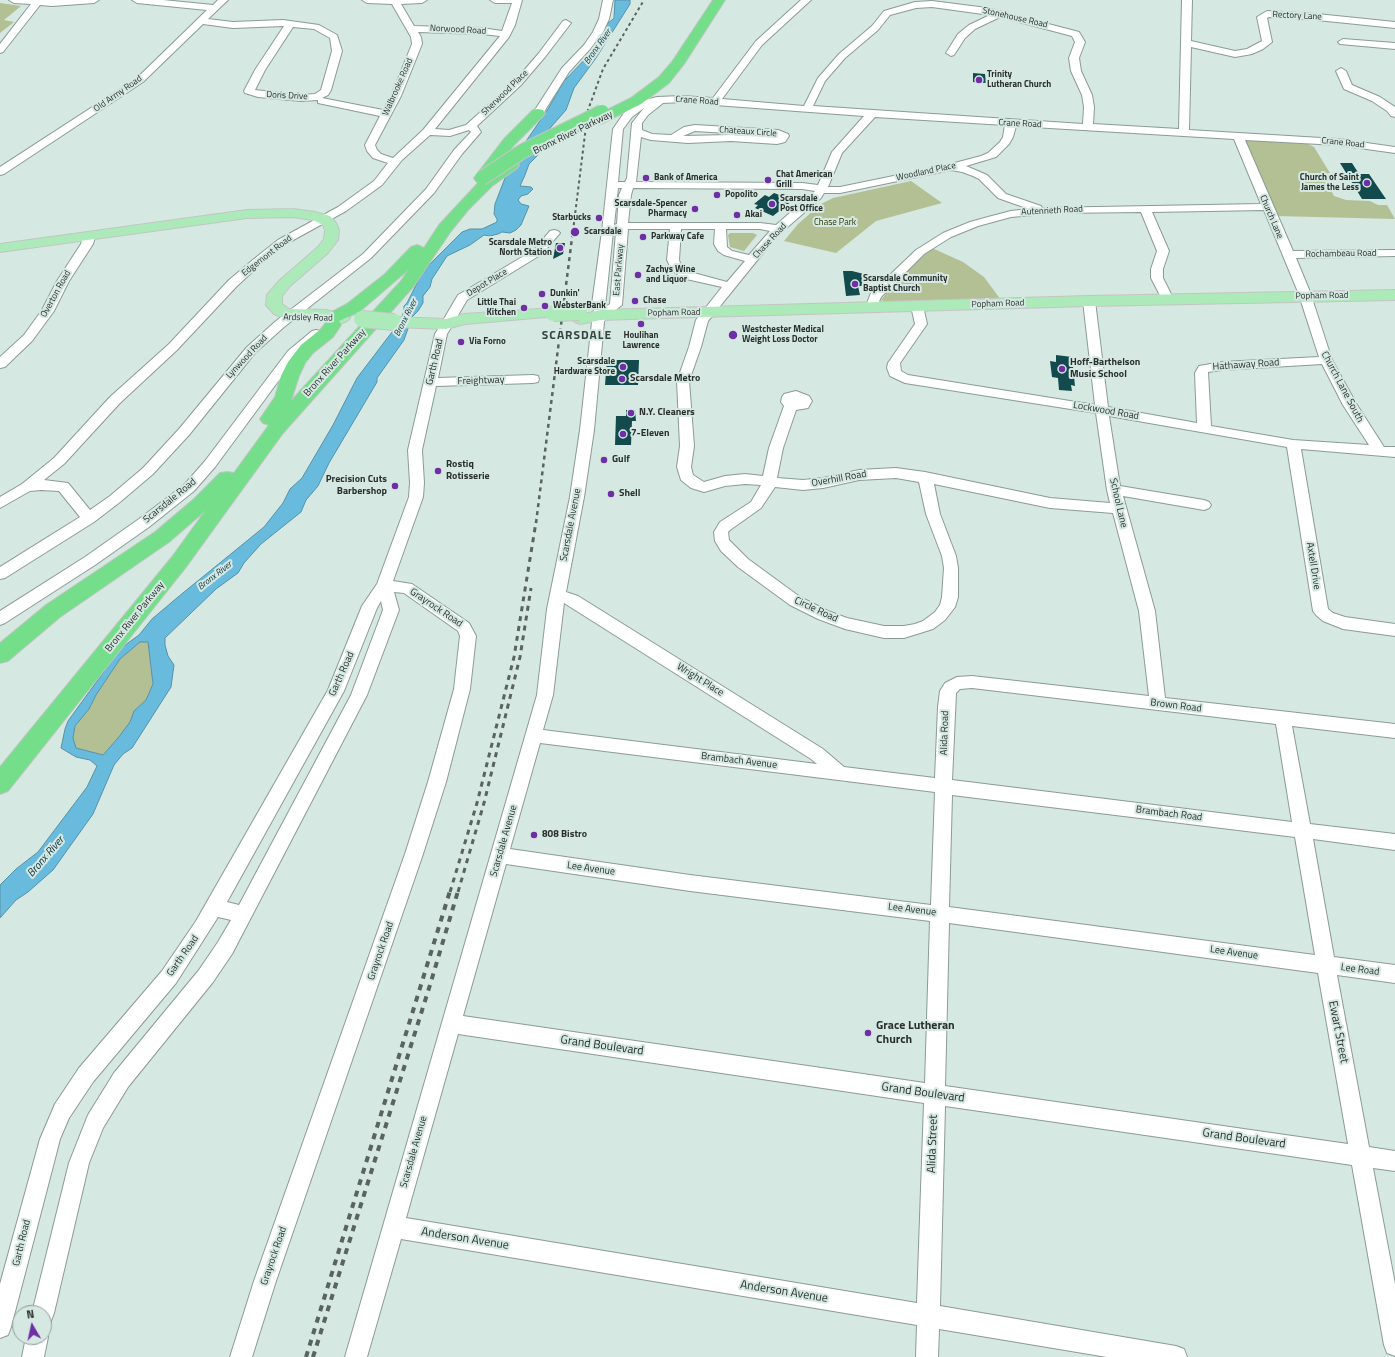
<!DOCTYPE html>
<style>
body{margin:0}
#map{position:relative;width:1395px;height:1357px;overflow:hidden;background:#d6e8e2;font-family:"Titillium Web",sans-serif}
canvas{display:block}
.north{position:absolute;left:12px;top:1305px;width:40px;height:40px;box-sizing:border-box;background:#d6e8e2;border:1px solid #919e9a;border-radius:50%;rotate:351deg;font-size:11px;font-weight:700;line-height:16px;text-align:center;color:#29302e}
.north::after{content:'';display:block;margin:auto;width:14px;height:18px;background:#6f2fa4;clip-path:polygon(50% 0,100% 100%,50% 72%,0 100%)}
</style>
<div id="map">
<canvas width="1395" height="1357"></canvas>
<div class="north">N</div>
</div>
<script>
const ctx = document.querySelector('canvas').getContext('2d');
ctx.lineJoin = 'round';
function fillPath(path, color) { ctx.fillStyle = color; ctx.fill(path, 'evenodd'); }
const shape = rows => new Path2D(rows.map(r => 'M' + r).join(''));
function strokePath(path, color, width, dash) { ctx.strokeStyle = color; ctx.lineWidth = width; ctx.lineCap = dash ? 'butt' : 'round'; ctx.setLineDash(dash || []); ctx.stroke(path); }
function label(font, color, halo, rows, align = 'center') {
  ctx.font = font + ' "Titillium Web",sans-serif'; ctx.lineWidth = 4; ctx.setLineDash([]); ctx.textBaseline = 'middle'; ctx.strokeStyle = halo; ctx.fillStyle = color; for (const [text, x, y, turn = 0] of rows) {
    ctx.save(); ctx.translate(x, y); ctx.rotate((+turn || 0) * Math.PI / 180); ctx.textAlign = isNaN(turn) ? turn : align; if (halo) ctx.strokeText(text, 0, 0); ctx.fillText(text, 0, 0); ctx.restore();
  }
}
fillPath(shape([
 [0,3,21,6,4,20,14,22,0,33],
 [1242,140,1308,144,1314,147,1330,173,1316,174,1329,186,1334,196,1346,200,1370,201,1378,205,1387,205,1395,219,1276,216],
 [911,181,942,203,876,221,836,253,784,241,798,224,821,204,833,198],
 [730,233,753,233,757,235,744,251,730,247,728,235],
 [932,248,963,262,984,277,1001,300,887,302,881,300,896,281],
 [140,642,148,642,153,684,146,700,134,711,130,722,118,738,103,755,76,748,73,738,75,726,89,709,96,695,120,659]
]), '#b2c094');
const water = shape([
 [615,0,630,0,630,4,596,58,574,88,566,110,544,135,538,155,529,164,525,175,520,186,531,187,533,189,528,194,521,196,518,200,521,204,529,206,521,225,516,230,510,233,502,232,498,234,490,236,484,235,470,245,447,256,432,279,430,287,423,296,423,303,418,311,412,317,404,340,377,378,377,382,329,463,318,486,306,500,301,512,261,544,244,563,238,573,216,589,165,638,165,645,168,656,174,665,171,687,132,748,123,754,114,765,93,814,53,870,28,892,16,900,0,918,0,885,16,869,38,852,87,787,97,766,90,760,76,757,61,748,65,729,68,721,121,648,139,635,152,619,178,597,264,527,283,503,290,489,302,478,333,425,357,378,392,332,398,328,404,311,404,306,407,303,419,279,429,265,462,232,470,229,482,229,497,222,497,219,494,214,495,204,505,178,518,153,548,109,564,81,590,54,608,23,612,20,614,18,615,0],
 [140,642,148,642,153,684,146,700,134,711,130,722,118,738,103,755,76,748,73,738,75,726,89,709,96,695,120,659,140,642]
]);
fillPath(water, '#68bbdd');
strokePath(water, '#5591a8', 1);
fillPath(shape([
 [973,73,985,74,986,83,973,82],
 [1340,163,1352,163,1359,174,1369,174,1386,199,1362,199],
 [774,193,793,200,773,216,755,208,758,205,754,204,765,195,769,197],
 [556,243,565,243,563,254,553,259],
 [843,271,852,271,864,274,866,286,858,286,860,295,846,296],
 [1056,355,1072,357,1075,386,1071,385,1072,391,1059,390,1058,378,1052,377,1050,361,1056,362],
 [607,360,639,360,638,385,605,385],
 [626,410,635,410,636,421,632,421,631,445,615,445,616,416,626,416]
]), '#124a4e');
const minor = shape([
 [9,0,99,0,94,3,52,6,40,5,3,52,0,53,0,44,31,4,14,3,9,0],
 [132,0,163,0,213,5,218,0,228,0,208,19,233,22,283,20,319,25,337,35,342,51,331,90,328,95,322,98,383,110,391,96,412,44,411,37,392,4,367,3,362,0,427,0,422,3,401,4,414,26,482,28,502,31,512,3,495,3,490,0,522,0,515,25,509,37,435,129,449,130,466,125,515,81,539,53,563,21,566,20,571,23,545,57,521,85,477,126,481,132,462,154,434,193,371,258,284,327,255,353,189,435,153,474,120,502,94,522,5,578,0,579,0,567,80,517,59,491,41,490,30,491,0,508,0,497,22,484,54,458,110,397,169,344,229,280,254,259,278,240,338,207,374,181,388,163,373,158,367,151,365,145,380,116,318,103,318,100,301,101,258,97,245,93,244,91,255,70,284,26,233,28,203,24,143,82,4,174,0,175,0,167,137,78,207,10,137,3,132,0],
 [293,27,314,29,330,38,332,51,321,90,315,94,301,95,255,90,265,70,293,27],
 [418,32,482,34,500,36,423,130,393,158,381,154,377,150,375,145,401,96,422,44,421,37,418,32],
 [469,130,471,132,454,150,426,189,363,254,276,321,247,347,179,429,143,468,110,496,90,510,68,483,44,480,64,464,120,403,177,350,237,286,262,263,286,244,346,211,382,185,402,160,430,135,450,136,469,130],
 [603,0,613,0,609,19,603,32,590,49,569,72,542,115,534,115,533,113,562,68,584,45,593,32,599,19,603,0],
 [801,0,811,0,762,45,722,99,804,106,818,78,839,54,872,26,884,11,915,2,932,1,987,8,1079,32,1085,42,1079,58,1081,71,1092,95,1094,107,1093,124,1179,129,1182,0,1192,0,1191,41,1235,51,1247,49,1262,41,1257,17,1267,11,1317,14,1395,22,1395,28,1317,20,1269,17,1267,18,1272,42,1263,49,1252,54,1235,57,1191,47,1189,130,1338,139,1395,147,1395,153,1338,145,1245,140,1293,251,1395,250,1395,256,1296,258,1310,292,1332,360,1357,405,1384,447,1395,447,1395,457,1301,449,1328,609,1333,613,1345,617,1395,624,1395,636,1343,629,1323,621,1316,615,1313,611,1287,447,1109,416,1120,486,1204,500,1209,502,1211,505,1209,508,1204,510,1123,496,1155,611,1165,698,1395,724,1395,738,1292,726,1310,824,1395,834,1395,850,1313,839,1334,957,1395,965,1395,983,1337,975,1369,1147,1395,1151,1395,1171,1373,1168,1395,1284,1395,1356,1387,1353,1384,1345,1352,1165,945,1106,940,1306,1176,1346,1184,1349,1187,1357,1107,1357,939,1329,938,1357,916,1357,917,1325,401,1239,367,1357,345,1357,537,695,547,609,570,497,580,430,592,322,595,315,592,304,602,231,613,129,624,113,641,101,657,97,682,96,713,98,756,41,801,0],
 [932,7,990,15,969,25,958,34,946,53,951,56,954,55,965,38,975,29,1000,17,1072,36,1075,42,1069,58,1071,71,1082,95,1084,107,1083,124,813,106,825,81,845,58,878,30,890,15,916,8,932,7],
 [682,102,715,105,864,116,832,152,818,185,802,183,636,182,641,137,651,140,688,143,731,141,777,144,785,142,789,136,788,134,778,130,695,125,684,127,671,135,652,134,642,130,642,123,648,115,663,103,682,102],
 [644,108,632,123,627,178,625,182,618,182,623,129,632,117,644,108],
 [875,117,1005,125,1003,137,1000,142,988,153,981,156,947,165,840,187,828,187,842,153,875,117],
 [1016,126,1234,139,1261,204,1042,208,1041,206,1006,194,987,175,966,166,996,157,1009,144,1013,137,1016,126],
 [695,131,776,136,778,137,731,135,683,136,695,131],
 [951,170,962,172,973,176,979,179,998,198,1029,209,1011,211,988,217,970,222,943,233,916,250,871,293,865,308,867,311,875,311,881,297,924,254,951,237,978,226,1011,217,1056,213,1141,212,1157,251,1151,269,1151,278,1164,303,1172,303,1174,300,1163,278,1163,269,1169,251,1152,212,1264,210,1298,292,1319,357,1222,362,1199,366,1195,373,1197,423,1108,407,1095,301,1093,298,1085,298,1083,301,1095,405,908,375,901,371,900,363,927,324,923,306,921,303,917,302,913,303,911,306,915,324,888,363,887,368,890,376,905,383,1096,413,1107,490,1110,503,1050,498,925,472,896,468,859,470,823,478,803,480,777,478,783,448,796,410,808,408,812,401,809,396,796,391,784,394,782,397,781,402,784,406,769,448,763,476,745,474,725,476,704,482,693,475,691,467,694,446,689,381,701,347,708,321,776,237,821,198,824,193,840,193,951,170],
 [618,188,622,188,619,195,617,224,614,225,618,188],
 [633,188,802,189,815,191,776,225,760,223,628,223,631,195,633,188],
 [628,229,670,229,667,260,672,270,682,278,722,287,696,320,689,347,677,381,680,446,677,467,681,480,691,488,704,492,725,486,745,484,761,485,751,502,720,522,714,532,715,541,721,551,738,567,790,605,818,619,845,629,884,638,904,638,933,629,945,620,955,607,958,597,958,568,956,556,940,514,934,484,1050,508,1113,513,1139,611,1149,696,972,676,957,677,945,683,940,691,938,707,935,778,844,767,823,749,578,596,566,592,584,497,594,430,604,322,606,317,622,305,628,229],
 [681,229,715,229,714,244,718,251,724,255,745,261,727,282,690,272,681,266,679,260,681,229],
 [726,229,760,229,770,231,749,255,732,251,727,247,726,229],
 [613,232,616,232,610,304,605,307,613,232],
 [1322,364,1343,405,1369,445,1293,440,1211,426,1208,372,1222,370,1322,364],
 [896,478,919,482,926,514,942,556,944,568,942,597,940,605,935,612,923,621,915,624,904,626,884,626,847,618,828,611,800,597,748,559,729,540,728,532,730,530,761,508,775,487,803,490,823,488,859,480,896,478],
 [564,603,811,759,817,764,543,730,553,695,564,603],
 [972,688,1276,724,1292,822,952,780,956,693,960,689,972,688],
 [540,743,935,792,931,905,690,875,510,849,540,743],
 [952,795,1295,837,1315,955,949,907,952,795],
 [506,864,690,891,930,921,925,1083,463,1016,506,864],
 [949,923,1318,973,1348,1144,945,1086,949,923],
 [458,1034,924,1103,917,1303,406,1218,458,1034],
 [1343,39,1395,43,1395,49,1340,44,1338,42,1343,39],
 [1341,68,1346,71,1352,85,1380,97,1395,107,1395,117,1391,116,1387,111,1372,101,1344,89,1336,71,1341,68],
 [554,230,558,231,560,233,542,254,467,300,447,334,438,378,533,375,538,376,539,379,538,382,533,383,436,386,422,450,424,483,423,497,393,581,412,584,469,623,476,636,470,689,446,782,423,854,276,1281,252,1357,230,1357,254,1281,405,854,428,782,454,689,460,636,458,631,404,593,394,592,399,610,367,695,232,954,213,982,128,1087,103,1128,89,1163,54,1313,51,1321,44,1324,44,1313,32,1313,69,1163,88,1115,114,1073,199,970,218,942,231,920,218,917,176,983,93,1082,69,1118,60,1139,52,1170,11,1327,8,1335,0,1338,0,1284,40,1139,55,1104,79,1068,162,971,196,921,328,690,362,606,377,584,409,497,410,483,408,450,435,334,458,295,534,250,550,231,554,230],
 [381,601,383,610,351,695,239,905,227,902,344,691,377,608,381,601],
 [89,234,93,235,95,237,93,244,69,281,54,311,32,341,5,367,0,368,0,357,24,335,42,310,57,281,81,244,83,237,85,235,89,234],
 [316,330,320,331,322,334,320,337,296,357,215,467,194,491,149,527,95,565,5,623,0,625,0,611,85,557,139,519,184,485,205,461,288,351,312,331,316,330],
 [44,1329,48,1337,44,1357,22,1357,26,1337,44,1337,44,1329]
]);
const major = shape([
 [293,209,315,212,330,216,336,223,339,230,338,240,328,253,290,286,282,296,282,304,289,309,326,310,347,315,350,318,347,321,342,323,326,320,287,319,274,314,266,305,267,295,280,280,318,247,324,239,325,230,323,225,313,220,293,217,247,218,0,252,0,244,247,210,293,209],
 [1395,290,1395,300,1089,306,630,319,601,320,580,324,575,322,572,319,575,316,601,310,1089,296,1395,290],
 [553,308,558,310,561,313,558,316,465,324,446,329,394,327,389,325,386,322,389,319,394,317,446,319,464,314,553,308]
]);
const highway = shape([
 [713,0,725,0,684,64,669,83,641,104,601,124,596,125,591,124,589,121,591,118,631,98,659,77,672,62,713,0],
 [538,109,543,110,545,113,543,116,514,145,494,171,507,162,512,161,517,162,519,165,517,168,492,186,468,210,451,231,413,287,283,433,186,567,8,791,0,794,0,767,172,557,206,510,169,542,60,617,8,661,0,663,0,643,46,605,155,532,194,499,220,473,227,472,234,473,269,425,263,423,260,419,275,397,281,376,288,362,301,345,321,329,327,321,330,321,328,317,330,313,347,304,385,274,411,247,417,245,424,248,439,225,479,182,476,181,474,178,504,139,533,110,538,109],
 [409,269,401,281,291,401,299,376,305,363,313,353,333,337,341,325,339,321,359,312,409,269]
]);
strokePath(minor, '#8b9b96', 2);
strokePath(major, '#c3c5c4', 2);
strokePath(highway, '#c3c5c4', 2);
fillPath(minor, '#fff');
fillPath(major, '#acebb9');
fillPath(highway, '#75de8b');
strokePath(shape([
 [573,231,588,110,603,69,644,0]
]), '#596360', 2, [3, 3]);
strokePath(shape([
 [536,523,573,230]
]), '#596360', 2.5, [4, 4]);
strokePath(shape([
 [450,892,477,803,514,657,536,522],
 [458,892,484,803,520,657,531,588]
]), '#596360', 3, [5, 5]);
strokePath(shape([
 [306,1357,450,891],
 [313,1357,430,985,458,891]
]), '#596360', 4, [6, 6]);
const majorBridge = shape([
 [553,313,579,312],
 [362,319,394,322]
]);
const highwayBridge = shape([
 [482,178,523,151,602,112]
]);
strokePath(majorBridge, '#c3c5c4', 18, []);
strokePath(highwayBridge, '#c3c5c4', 16, []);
strokePath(majorBridge, '#acebb9', 16);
strokePath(highwayBridge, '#75de8b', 14);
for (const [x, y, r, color] of [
 [979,80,4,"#6f2fa4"],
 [646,178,4,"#6f2fa4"],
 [768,180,4,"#6f2fa4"],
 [1367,183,4,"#6f2fa4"],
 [717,195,4,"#6f2fa4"],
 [772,204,4,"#6f2fa4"],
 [695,209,4,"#6f2fa4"],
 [737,215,4,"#6f2fa4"],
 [599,218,4,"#6f2fa4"],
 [575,232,5,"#6f2fa4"],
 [643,237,4,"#6f2fa4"],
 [560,248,4,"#6f2fa4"],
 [638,275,4,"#6f2fa4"],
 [855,284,4,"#6f2fa4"],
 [542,294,4,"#6f2fa4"],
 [635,301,4,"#6f2fa4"],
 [545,306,4,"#6f2fa4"],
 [524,308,4,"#6f2fa4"],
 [641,324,4,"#6f2fa4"],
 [733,335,5,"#6f2fa4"],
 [461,342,4,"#6f2fa4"],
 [623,367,4,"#6f2fa4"],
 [1062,369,4,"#6f2fa4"],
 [622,379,4,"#6f2fa4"],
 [631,413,4,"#6f2fa4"],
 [623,434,4,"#6f2fa4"],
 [604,460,4,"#6f2fa4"],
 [438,471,4,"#6f2fa4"],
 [395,486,4,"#6f2fa4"],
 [611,494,4,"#6f2fa4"],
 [534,835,4,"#6f2fa4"],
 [868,1033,4,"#6f2fa4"]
]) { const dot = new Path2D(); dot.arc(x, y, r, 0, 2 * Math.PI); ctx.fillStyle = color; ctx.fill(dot); strokePath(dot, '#d6e8e2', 1.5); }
label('9px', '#29302e', '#d6e8e2', [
 ["Rectory Lane",1297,16,3],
 ["Stonehouse Road",1015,18,13],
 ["Norwood Road",458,30,3],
 ["Walbrooke Road",398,87,-66],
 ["Sherwood Place",505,93,-44],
 ["Old Army Road",118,94,-35],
 ["Doris Drive",287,96,3],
 ["Crane Road",697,101,4],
 ["Crane Road",1020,124,3],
 ["Chateaux Circle",748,132,4],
 ["Crane Road",1343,143,6],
 ["Woodland Place",926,172,-12],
 ["Autenrieth Road",1052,211,-3],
 ["Church Lane",1271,217,67],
 ["Chase Road",770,241,-47],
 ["Rochambeau Road",1341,254,-1],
 ["Edgemont Road",267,256,-38],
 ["East Parkway",619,270,-85],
 ["Depot Place",487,283,-31],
 ["Overton Road",56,294,-61],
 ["Popham Road",1322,296,-1],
 ["Popham Road",998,304,-2],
 ["Popham Road",674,313,-1],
 ["Ardsley Road",308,318,1],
 ["Lynwood Road",247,357,-47]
]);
label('italic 9px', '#0e3543', '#d6e8e2', [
 ["Bronx River",598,47,-55],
 ["Bronx River",406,318,-63],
 ["Bronx River",215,576,-38]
]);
label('bold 9px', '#29302e', '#d6e8e2', [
 ["Trinity",987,75],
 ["Lutheran Church",987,85],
 ["Chat American",776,175],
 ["Grill",776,185],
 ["Bank of America",654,178],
 ["Church of Saint",1359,178,"right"],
 ["James the Less",1359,188,"right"],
 ["PopoJito",725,195],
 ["Scarsdale",780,199],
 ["Post Office",780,209],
 ["Scarsdale-Spencer",687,204,"right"],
 ["Pharmacy",687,214,"right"],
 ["Akai",745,215],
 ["Starbucks",591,218,"right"],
 ["Scarsdale",584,232],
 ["Parkway Cafe",651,237],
 ["Scarsdale Metro",552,243,"right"],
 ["North Station",552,253,"right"],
 ["Zachys Wine",646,270],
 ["and Liquor",646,280],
 ["Scarsdale Community",863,279],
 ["Baptist Church",863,289],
 ["Dunkin'",550,294],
 ["Chase",643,301],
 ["Little Thai",516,303,"right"],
 ["Kitchen",516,313,"right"],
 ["WebsterBank",553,306],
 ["Westchester Medical",742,330],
 ["Weight Loss Doctor",742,340],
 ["Houlihan",641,336,"center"],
 ["Lawrence",641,346,"center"],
 ["Via Forno",469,342],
 ["Scarsdale",615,362,"right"],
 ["Hardware Store",615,372,"right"]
], 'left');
label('9px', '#2a3601', '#d6e8e2', [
 ["Chase Park",835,223]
]);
label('10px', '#29302e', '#d6e8e2', [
 ["Bronx River Parkway",573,133,-26],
 ["Garth Road",435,362,-77],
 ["Bronx River Parkway",335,363,-48],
 ["Hathaway Road",1246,365,-4],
 ["Freightway",481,381,-2],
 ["Church Lane South",1342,387,62],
 ["Lockwood Road",1106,411,10],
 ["Overhill Road",839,479,-10],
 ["Scarsdale Road",170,501,-39],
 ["School Lane",1118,503,77],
 ["Scarsdale Avenue",571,525,-79],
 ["Axtell Drive",1313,566,81],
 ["Grayrock Road",436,608,34],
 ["Circle Road",816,610,25],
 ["Bronx River Parkway",135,617,-51],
 ["Garth Road",342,674,-66],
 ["Wright Place",700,680,32],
 ["Brown Road",1176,706,7],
 ["Alida Road",945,733,-88],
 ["Brambach Avenue",739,761,7],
 ["Brambach Road",1169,814,7],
 ["Scarsdale Avenue",504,841,-74],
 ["Lee Avenue",591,869,8],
 ["Lee Avenue",912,910,7],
 ["Grayrock Road",381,951,-71],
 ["Lee Avenue",1234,953,8],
 ["Garth Road",183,956,-55],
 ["Lee Road",1360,970,7],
 ["Scarsdale Avenue",414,1152,-74],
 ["Garth Road",22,1243,-76],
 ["Grayrock Road",274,1256,-71]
]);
label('bold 10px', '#29302e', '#d6e8e2', [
 ["Hoff-Barthelson",1070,363],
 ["Music School",1070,375],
 ["Scarsdale Metro",630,379],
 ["N.Y. Cleaners",639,413],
 ["7-Eleven",631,434],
 ["Gulf",612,460],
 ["Rostiq",446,465],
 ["Rotisserie",446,477],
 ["Precision Cuts",387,480,"right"],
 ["Barbershop",387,492,"right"],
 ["Shell",619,494],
 ["808 Bistro",542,835]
], 'left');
label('italic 11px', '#0e3543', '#d6e8e2', [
 ["Bronx River",46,857,-49]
]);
ctx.letterSpacing = '1px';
label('bold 12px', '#35443f', '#d6e8e2', [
 ["SCARSDALE",577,336]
]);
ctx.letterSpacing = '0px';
label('bold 12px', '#29302e', '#d6e8e2', [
 ["Grace Lutheran",876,1026],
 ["Church",876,1040]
], 'left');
label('12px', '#29302e', '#d6e8e2', [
 ["Ewart Street",1338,1032,79],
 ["Grand Boulevard",602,1046,8],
 ["Grand Boulevard",923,1093,8],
 ["Grand Boulevard",1244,1139,8],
 ["Alida Street",933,1144,-88],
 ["Anderson Avenue",465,1239,9],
 ["Anderson Avenue",784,1292,9]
]);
</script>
